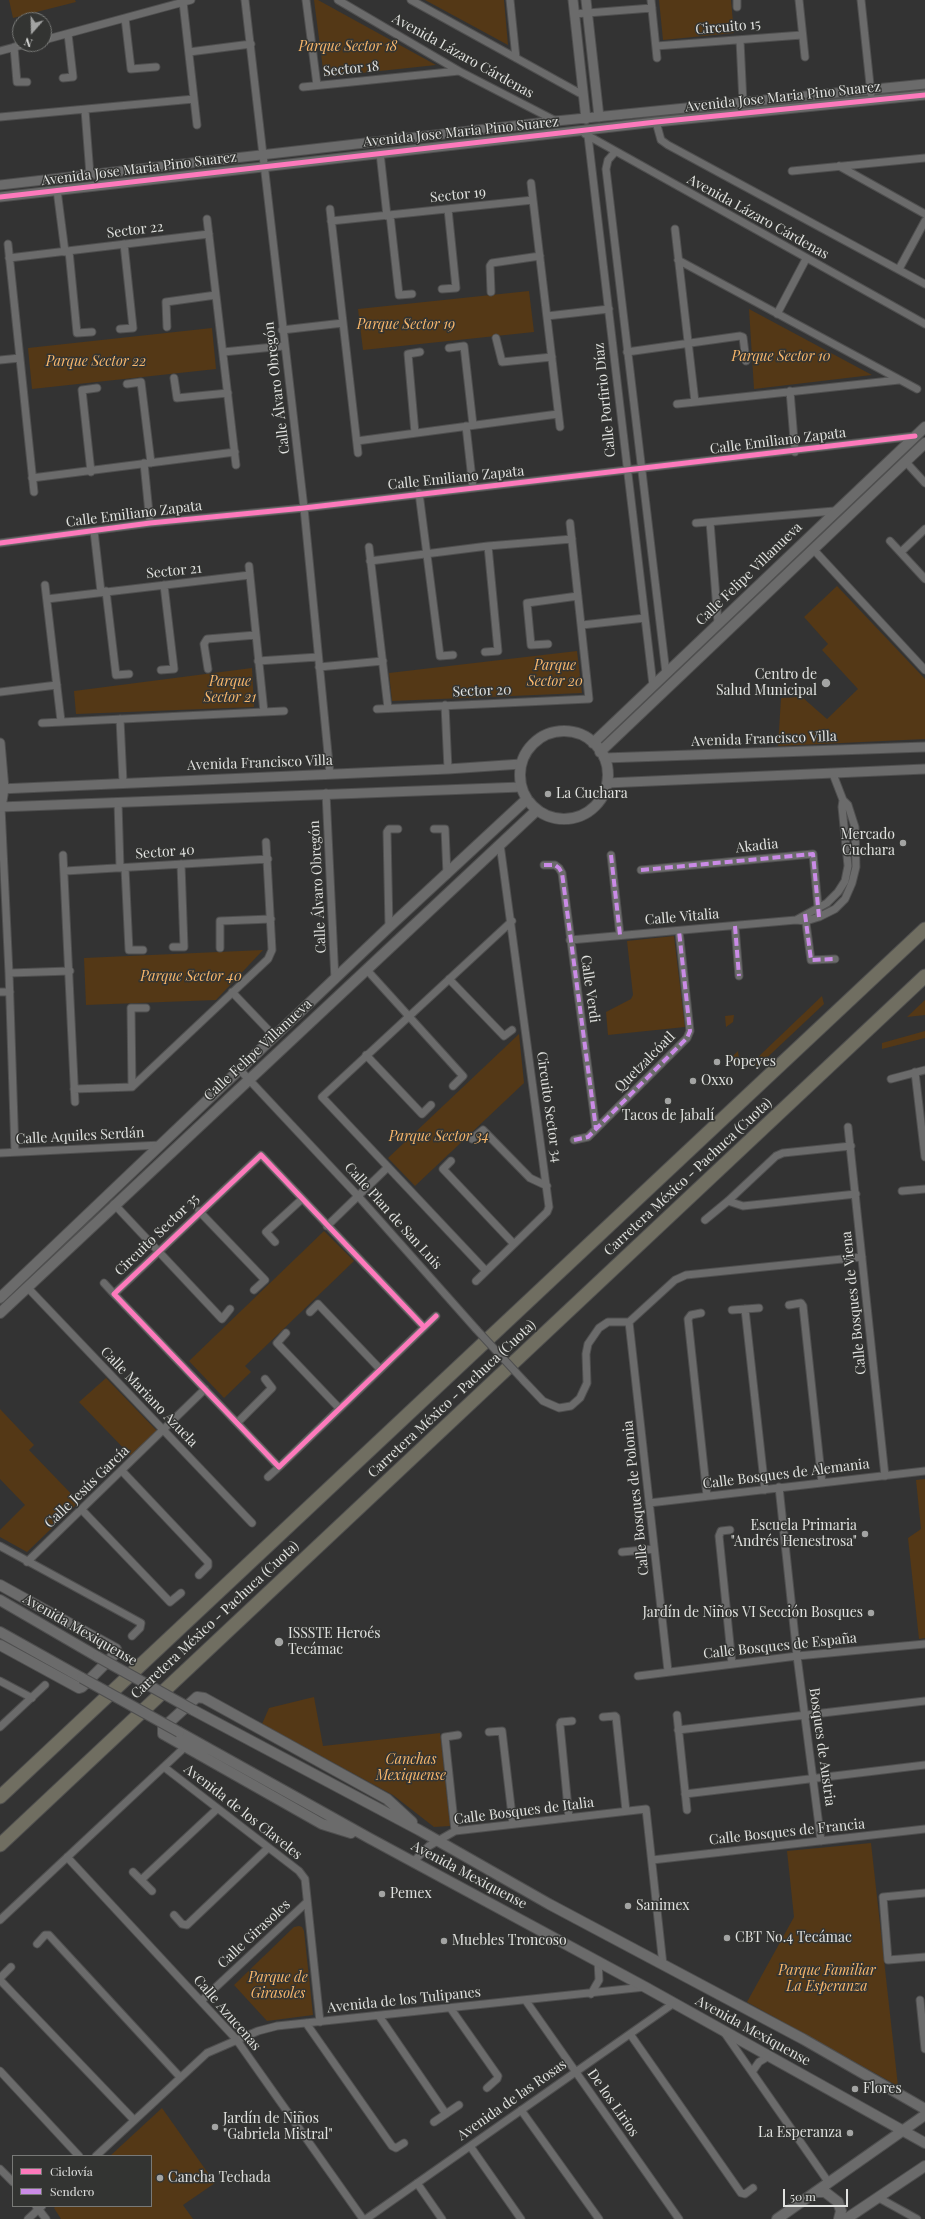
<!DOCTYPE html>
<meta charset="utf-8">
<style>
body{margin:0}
#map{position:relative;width:925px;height:2219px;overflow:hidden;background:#333;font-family:"Playfair Display",serif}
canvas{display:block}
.legend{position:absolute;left:12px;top:2155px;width:140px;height:52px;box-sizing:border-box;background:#333432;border:1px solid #787977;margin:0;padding:5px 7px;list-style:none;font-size:12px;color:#e0e1df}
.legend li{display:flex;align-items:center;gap:8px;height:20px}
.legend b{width:20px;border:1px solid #787977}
.north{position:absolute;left:12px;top:12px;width:40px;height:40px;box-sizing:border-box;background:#333432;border:1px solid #787977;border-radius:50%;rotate:200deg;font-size:11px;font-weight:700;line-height:16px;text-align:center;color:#e0e1df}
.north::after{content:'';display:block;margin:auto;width:14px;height:18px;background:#a3a4a3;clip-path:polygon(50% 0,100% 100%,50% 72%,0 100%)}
.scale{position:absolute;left:783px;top:2189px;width:65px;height:18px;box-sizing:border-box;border:2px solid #e0e1df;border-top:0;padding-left:5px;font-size:12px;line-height:14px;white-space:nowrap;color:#e0e1df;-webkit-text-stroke:3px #333432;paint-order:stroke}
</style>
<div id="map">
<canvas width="925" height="2219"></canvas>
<ul class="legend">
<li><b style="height:5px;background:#fd7abc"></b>Ciclovía</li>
<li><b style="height:5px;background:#ca8be6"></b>Sendero</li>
</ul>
<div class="north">N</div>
<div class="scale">50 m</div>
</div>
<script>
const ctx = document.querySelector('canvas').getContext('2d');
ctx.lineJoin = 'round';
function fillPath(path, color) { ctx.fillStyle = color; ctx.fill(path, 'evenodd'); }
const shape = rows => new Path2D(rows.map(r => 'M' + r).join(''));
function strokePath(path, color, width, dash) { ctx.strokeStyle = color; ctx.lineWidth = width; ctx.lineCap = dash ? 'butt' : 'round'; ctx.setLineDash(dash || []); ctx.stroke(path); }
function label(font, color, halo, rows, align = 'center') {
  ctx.font = font + ' "Playfair Display",serif'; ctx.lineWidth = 3; ctx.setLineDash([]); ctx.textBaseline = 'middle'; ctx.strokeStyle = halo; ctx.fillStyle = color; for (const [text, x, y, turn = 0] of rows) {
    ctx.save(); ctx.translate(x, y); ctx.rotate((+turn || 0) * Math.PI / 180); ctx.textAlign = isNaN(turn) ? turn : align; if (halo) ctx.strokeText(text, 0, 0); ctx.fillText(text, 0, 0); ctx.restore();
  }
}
fillPath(shape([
 [9,0,75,0,76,2,13,18],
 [314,0,318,0,436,65,324,77],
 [425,0,504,0,508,45],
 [659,0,731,0,734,33,663,40],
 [529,291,534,332,363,350,358,309],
 [749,309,872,375,754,389],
 [212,328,216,369,32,389,28,348],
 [837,586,925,679,925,739,778,746,781,698,802,697,827,719,858,689,822,650,828,644,804,617],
 [577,651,582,693,392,701,389,673],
 [252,668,254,707,76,714,74,691],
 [674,936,685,1027,608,1035,606,1012,631,999,633,995,627,941],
 [263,950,216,1000,86,1005,84,958],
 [822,996,824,1004,756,1068,756,1059],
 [925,1000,925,1015,907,1017],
 [734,1015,733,1022,726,1027,725,1016],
 [925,1031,925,1038,882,1049,882,1043],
 [519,1034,524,1083,415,1186,388,1158],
 [738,1051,739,1060,735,1064,730,1059],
 [324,1231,354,1261,245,1366,251,1372,224,1398,189,1361],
 [106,1378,158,1432,132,1457,79,1402],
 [0,1409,34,1445,29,1450,79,1502,27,1552,0,1537,0,1530,25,1505,0,1479],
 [925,1479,925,1638,919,1639,908,1538,921,1529,916,1480],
 [314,1697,323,1746,440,1733,450,1826,434,1827,393,1795,262,1724,269,1708],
 [871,1843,898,2086,747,2002,794,1917,787,1851],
 [299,1926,302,1927,304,1931,313,2015,267,2021,234,1985,294,1927],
 [162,2108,215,2183,183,2205,193,2219,61,2219,54,2208,56,2206,151,2206,151,2156,110,2156]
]), '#543816');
const minor = shape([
 [245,0,304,508,330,774],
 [306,0,317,85],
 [338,0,459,71,556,121],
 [411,0,583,95],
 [510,0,516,58],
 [651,0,657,58],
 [737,0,737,7],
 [799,0,805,57],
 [861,0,871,94],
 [183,2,197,125],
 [574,14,652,8],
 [125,18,131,69,156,67],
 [44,40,191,0],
 [740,40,743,103],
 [656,46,802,35],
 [14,47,17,82,27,82],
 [0,51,26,44],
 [189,52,251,44],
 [63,78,73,77,68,34],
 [303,87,459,71],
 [85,110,90,175],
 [0,117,194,99],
 [656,122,661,140,668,145,925,284],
 [585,134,925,324],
 [588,136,653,685],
 [615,152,608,160,606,169,666,673],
 [380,153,387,216],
 [839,166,925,214],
 [792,171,925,158],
 [531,183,560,427],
 [57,190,65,252],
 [330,209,358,453],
 [390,215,399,295,412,294],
 [207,219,236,465],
 [331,221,533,200],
 [675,229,695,402],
 [8,244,34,492],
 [69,251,77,333,92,332],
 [9,258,209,234],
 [678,260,917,389],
 [899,269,925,221],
 [442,289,456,288,448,209],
 [491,292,490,266,492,263,540,256],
 [777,314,806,259],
 [547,316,609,309],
 [167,327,166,302,216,295],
 [120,329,133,328,124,244],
 [282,330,343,323],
 [496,338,502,362,552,357],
 [449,348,464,346,473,425],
 [223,352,284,346],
 [627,352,740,336,743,337,746,361],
 [0,360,20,358],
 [174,378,177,398,228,393],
 [127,384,141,382,151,463],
 [790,391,795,452],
 [677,404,899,380],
 [466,426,473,488],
 [415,433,408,354,420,352],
 [357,441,558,414],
 [905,461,925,483],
 [144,463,150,523],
 [91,472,82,390,97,388],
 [32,478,235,452],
 [419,493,440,656,453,655],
 [710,522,718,623],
 [696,523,834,511],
 [94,531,101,592],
 [890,541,925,579],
 [0,543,150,523,304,508,915,436],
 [369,547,388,708],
 [813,549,925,670],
 [901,552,925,529],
 [370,561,488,546,572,539],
 [249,566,264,712],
 [45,585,61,721],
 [106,591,116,675,129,674],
 [47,599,250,575],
 [582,625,645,618],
 [548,644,531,645,527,603,578,596],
 [485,652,498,651,488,546],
 [258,661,318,657],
 [319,667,383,661],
 [208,669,204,644,207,639,256,635],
 [161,670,174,669,164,585],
 [0,692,57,685],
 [445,705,448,769],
 [377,709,589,699,570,523],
 [120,719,123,782],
 [42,723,284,711],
 [326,793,335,980],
 [118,802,120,868],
 [1,807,9,973,15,1152],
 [434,829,445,829,447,875],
 [63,855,75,1102],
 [611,855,620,935],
 [544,865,555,865,559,868,562,873,596,1129],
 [125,868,129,950,143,950],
 [641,870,813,854,819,917],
 [65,871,268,859],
 [805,916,811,960,835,959],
 [796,920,827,903,838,892,845,881,848,866,842,807,843,800],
 [735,926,739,976],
 [389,927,387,832,389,829,398,829],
 [570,940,796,920,806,921,819,917,835,909,845,899,852,883,856,867,855,827,848,805,843,800,833,774],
 [173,947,184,947,181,864],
 [220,948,220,921,271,919],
 [366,969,463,1076,453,1086],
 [9,973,70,971],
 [449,979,504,1036,512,1030],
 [0,992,10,992],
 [232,992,275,1037],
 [366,1055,422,1114,431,1105],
 [240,1070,358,1196,476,1329],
 [915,1072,925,1157],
 [891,1079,925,1070],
 [132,1087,131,1008,146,1008],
 [74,1089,132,1087,268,959,272,950,266,842],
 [848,1127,885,1476],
 [472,1139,483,1130,530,1178,547,1186],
 [574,1140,588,1137,687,1038,690,1031,679,931],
 [0,1153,161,1145],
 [451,1161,443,1169,513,1243],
 [902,1191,925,1189],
 [728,1201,743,1206,856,1194],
 [114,1204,222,1319,230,1309],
 [199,1211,265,1280,254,1290],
 [705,1220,728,1201,776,1156,783,1153,851,1146],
 [327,1226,388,1167],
 [275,1242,266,1232,302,1199],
 [486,1271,322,1097,512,921],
 [476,1281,547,1212,549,1207,500,844],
 [104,1283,114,1294],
 [27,1287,252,1523],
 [789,1305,801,1303,803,1306,822,1483],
 [745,1309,765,1490],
 [732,1310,759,1308],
 [310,1312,318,1304,380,1369],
 [701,1313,691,1315,688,1319,707,1496],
 [629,1322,668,1671],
 [424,1327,261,1155,114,1294,279,1467,436,1316],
 [286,1333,277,1343,339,1408],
 [524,1381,543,1401,559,1408,571,1406,580,1398,587,1383,586,1354,588,1344,599,1328,608,1322,629,1322,675,1280,686,1275,862,1257],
 [238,1422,272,1388,265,1379],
 [122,1471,208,1562,208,1566,199,1575],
 [268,1477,279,1467],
 [779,1487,797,1656,821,1841],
 [649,1503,925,1471],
 [82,1510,170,1602,181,1593],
 [730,1530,721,1531,719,1536,732,1664],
 [0,1546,141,1623,140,1628,132,1636],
 [622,1552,654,1549],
 [27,1562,205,1389],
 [638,1676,797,1656,925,1644],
 [0,1681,32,1698],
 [677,1715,687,1810],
 [603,1717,615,1716,616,1717,626,1811],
 [0,1727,45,1685],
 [678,1730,925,1701],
 [489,1732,502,1731,513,1824],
 [164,1767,299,1871,305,1879,320,2022],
 [685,1794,925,1765],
 [569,1818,560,1725,561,1722,572,1721],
 [455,1831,445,1737,458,1735],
 [67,1857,236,2039,363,2219],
 [652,1860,925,1829],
 [414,1861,429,1846,455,1831,646,1809,663,1965],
 [133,1872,152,1891],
 [141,1880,217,1809],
 [925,1893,883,1897,888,1960,925,1957],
 [174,1915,182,1924,187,1925,268,1848],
 [0,1920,185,1747],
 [37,1944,45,1935,49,1935,180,2077],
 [0,1978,11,1967],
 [0,1980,134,2120],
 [591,1994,599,1980,598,1961],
 [920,2000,925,2049],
 [201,2001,307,1902],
 [526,2001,679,2219],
 [451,2009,498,2076,497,2079,487,2088],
 [379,2016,446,2114],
 [306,2023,392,2146,396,2148,404,2143],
 [724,2032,829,2183],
 [630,2034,741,2193,745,2194,753,2188],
 [0,2071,79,2156],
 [752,2072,759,2062,769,2056],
 [521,2110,599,2219],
 [434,2122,459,2105],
 [470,2146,521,2219],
 [96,2156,207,2053,258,2031,277,2026,645,1987],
 [0,2169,13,2182],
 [417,2183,442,2219],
 [879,2198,917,2219],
 [36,2206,46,2219],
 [28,2219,42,2206],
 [366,2219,674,2003]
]);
const tertiary = shape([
 [573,0,586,119],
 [586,0,599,117],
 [0,185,556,121,925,84],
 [0,197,656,122,925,95],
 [0,743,4,789,1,807],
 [604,758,925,747],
 [607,783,925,769],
 [0,789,448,769,521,764],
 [0,807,521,787]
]);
const secondary = shape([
 '520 775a44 44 0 1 1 88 0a44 44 0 1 1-88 0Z',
 [593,743,925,427],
 [600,752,925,443],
 [0,1298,389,927,527,799],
 [0,1313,537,810],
 [0,1585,116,1649,117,1652,82,1687,79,1688,0,1645],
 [0,1600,98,1657],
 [0,1632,82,1678],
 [193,1710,419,1830,549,1904,803,2039,925,2109],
 [179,1732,369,1838,645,1987,925,2143],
 [351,1833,322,1824,163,1734,163,1728,197,1697,204,1698,387,1799,412,1822],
 [816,2192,825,2192,838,2202,841,2211,839,2219],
 [777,2219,925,2115],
 [846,2219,925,2166]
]);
const motorway = shape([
 [0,1797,925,929],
 [0,1845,925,976]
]);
strokePath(minor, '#4f4f4f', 9);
strokePath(tertiary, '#4f4f4f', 11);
strokePath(secondary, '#4f4f4f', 12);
strokePath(motorway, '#4f4f4f', 15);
strokePath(minor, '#6b6b6b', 7);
strokePath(tertiary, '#6b6b6b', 9);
strokePath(secondary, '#6b6b6b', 10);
strokePath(motorway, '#706e61', 13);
const minorBridge = shape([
 [476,1329,524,1381]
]);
const secondaryBridge = shape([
 [98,1657,193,1710],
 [82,1678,179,1732]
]);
strokePath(minorBridge, '#4f4f4f', 9, []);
strokePath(secondaryBridge, '#4f4f4f', 12, []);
strokePath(minorBridge, '#6b6b6b', 7);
strokePath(secondaryBridge, '#6b6b6b', 10);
strokePath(shape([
 [611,855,620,935],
 [544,865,555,865,559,868,562,873,596,1129],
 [641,870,813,854,819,917],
 [805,914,811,960,835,959],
 [735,926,739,976],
 [574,1140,588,1137,687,1038,690,1031,679,931]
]), '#ca8be6', 4, [8, 4]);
strokePath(shape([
 [0,197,656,122,925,95],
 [0,543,150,523,304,508,915,436],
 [424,1327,261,1155,114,1294,279,1467,436,1316]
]), '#fd7abc', 5);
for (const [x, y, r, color] of [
 [826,683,5,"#a3a4a3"],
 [548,794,4,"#a3a4a3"],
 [903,843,4,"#a3a4a3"],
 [717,1062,4,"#a3a4a3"],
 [693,1081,4,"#a3a4a3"],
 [668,1101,4,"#a3a4a3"],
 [865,1534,4,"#a3a4a3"],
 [871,1613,4,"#a3a4a3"],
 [279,1642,5,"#a3a4a3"],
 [382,1894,4,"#a3a4a3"],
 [628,1906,4,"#a3a4a3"],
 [727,1938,4,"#a3a4a3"],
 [444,1941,4,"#a3a4a3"],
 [855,2089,4,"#a3a4a3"],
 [215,2127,4,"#a3a4a3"],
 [850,2133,4,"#a3a4a3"],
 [160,2178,4,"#a3a4a3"]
]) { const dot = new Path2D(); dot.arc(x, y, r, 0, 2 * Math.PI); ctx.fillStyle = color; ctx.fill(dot); strokePath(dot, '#333432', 1.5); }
label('14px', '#e0e1df', '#333432', [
 ["Circuito 15",728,27,-5],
 ["Avenida Lázaro Cárdenas",463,56,29],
 ["Sector 18",351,69,-6],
 ["Avenida Jose Maria Pino Suarez",783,97,-6],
 ["Avenida Jose Maria Pino Suarez",461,132,-6],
 ["Avenida Jose Maria Pino Suarez",139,169,-7],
 ["Sector 19",458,195,-6],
 ["Avenida Lázaro Cárdenas",758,217,29],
 ["Sector 22",135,230,-7],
 ["Calle Álvaro Obregón",277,388,-97],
 ["Calle Porfirio Díaz",605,400,-96],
 ["Calle Emiliano Zapata",778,441,-7],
 ["Calle Emiliano Zapata",456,478,-6],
 ["Calle Emiliano Zapata",134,514,-7],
 ["Sector 21",174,571,-6],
 ["Calle Felipe Villanueva",749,574,-44],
 ["Sector 20",482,691,-2],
 ["Avenida Francisco Villa",764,739,-2],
 ["Avenida Francisco Villa",260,763,-2],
 ["Akadia",757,846,-6],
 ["Sector 40",165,852,-4],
 ["Calle Álvaro Obregón",318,887,-93],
 ["Calle Vitalia",682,917,-5],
 ["Calle Verdi",590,989,82],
 ["Calle Felipe Villanueva",258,1050,-43],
 ["Quetzalcóatl",645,1062,-45],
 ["Circuito Sector 34",549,1107,82],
 ["Calle Aquiles Serdán",80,1136,-3],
 ["Carretera México - Pachuca (Cuota)",688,1177,-43],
 ["Calle Plan de San Luis",393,1216,48],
 ["Circuito Sector 35",157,1235,-44],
 ["Calle Bosques de Viena",854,1303,-96],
 ["Calle Mariano Azuela",149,1397,46],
 ["Carretera México - Pachuca (Cuota)",452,1399,-43],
 ["Calle Bosques de Alemania",786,1474,-7],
 ["Calle Jesús García",87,1487,-44],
 ["Calle Bosques de Polonia",636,1498,-96],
 ["Carretera México - Pachuca (Cuota)",215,1620,-43],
 ["Avenida Mexiquense",80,1630,30],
 ["Calle Bosques de España",780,1646,-6],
 ["Bosques de Austria",822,1747,82],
 ["Calle Bosques de Italia",524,1811,-7],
 ["Avenida de los Claveles",243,1812,38],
 ["Calle Bosques de Francia",787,1832,-6],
 ["Avenida Mexiquense",469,1875,28],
 ["Calle Girasoles",254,1934,-43],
 ["Avenida de los Tulipanes",404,2000,-6],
 ["Calle Azucenas",227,2013,49],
 ["Avenida Mexiquense",753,2031,29],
 ["Avenida de las Rosas",512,2100,-35],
 ["De los Lirios",613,2103,55]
]);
label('italic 14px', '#f9b76b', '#333432', [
 ["Parque Sector 18",348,47],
 ["Parque Sector 19",406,325],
 ["Parque Sector 10",781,357],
 ["Parque Sector 22",96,362],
 ["Parque",555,666],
 ["Sector 20",555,682],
 ["Parque",230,682],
 ["Sector 21",230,698],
 ["Parque Sector 40",191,977],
 ["Parque Sector 34",439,1137],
 ["Canchas",411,1760],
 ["Mexiquense",411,1776],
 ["Parque Familiar",827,1971],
 ["La Esperanza",827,1987],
 ["Parque de",278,1978],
 ["Girasoles",278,1994]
]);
label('14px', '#e0e1df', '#333432', [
 ["Centro de",817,675,"right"],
 ["Salud Municipal",817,691,"right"],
 ["La Cuchara",556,794],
 ["Mercado",895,835,"right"],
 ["Cuchara",895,851,"right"],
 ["Popeyes",725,1062],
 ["Oxxo",701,1081],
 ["Tacos de Jabalí",668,1116,"center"],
 ["Escuela Primaria",857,1526,"right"],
 ["\"Andrés Henestrosa\"",857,1542,"right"],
 ["Jardín de Niños VI Sección Bosques",863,1613,"right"],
 ["ISSSTE Heroés",288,1634],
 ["Tecámac",288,1650],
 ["Pemex",390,1894],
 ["Sanimex",636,1906],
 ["CBT No.4 Tecámac",735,1938],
 ["Muebles Troncoso",452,1941],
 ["Flores",863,2089],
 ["Jardín de Niños",223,2119],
 ["\"Gabriela Mistral\"",223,2135],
 ["La Esperanza",842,2133,"right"],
 ["Cancha Techada",168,2178]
], 'left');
</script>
